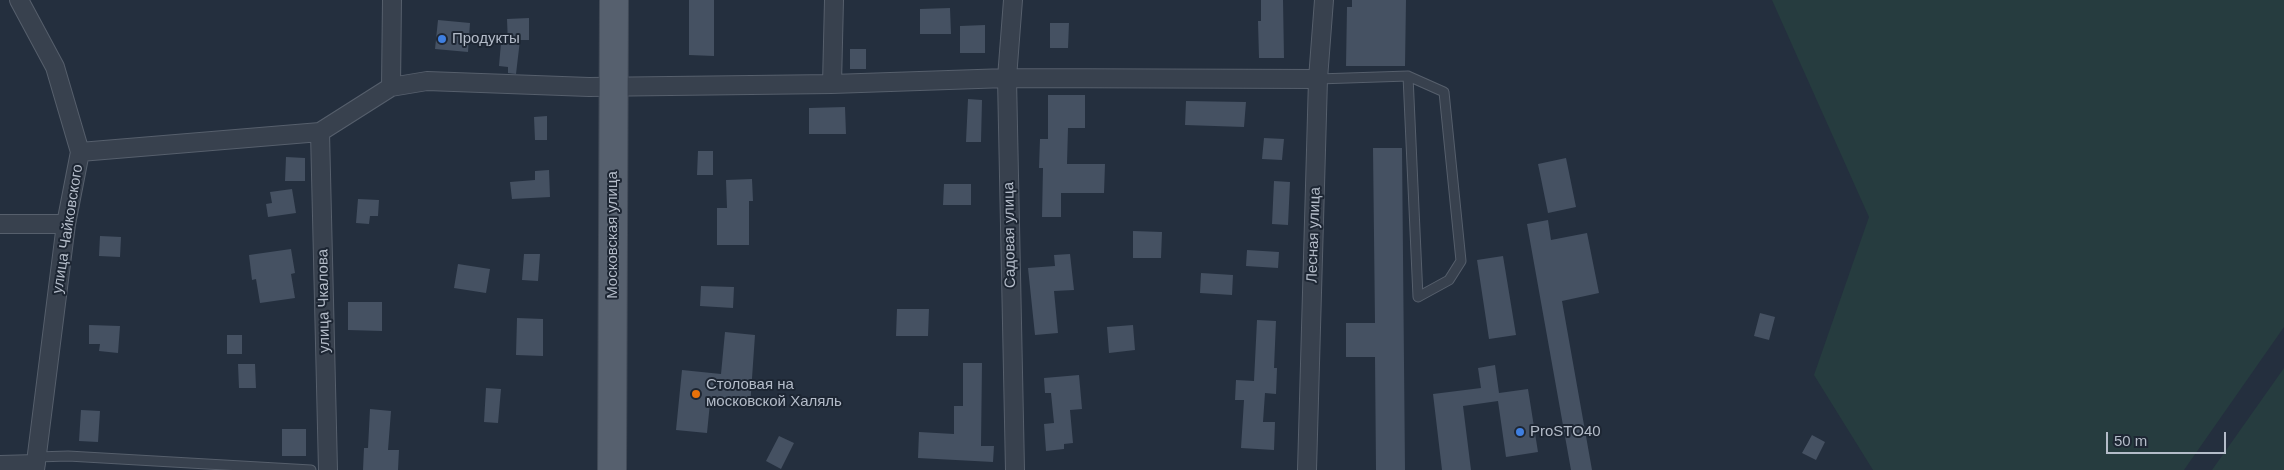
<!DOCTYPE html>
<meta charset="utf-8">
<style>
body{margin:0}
#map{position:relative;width:2284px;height:470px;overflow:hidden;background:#242f3e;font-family:Helvetica,sans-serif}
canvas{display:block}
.scale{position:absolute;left:2106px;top:432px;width:120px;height:22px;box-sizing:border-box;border:2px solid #b4bcc9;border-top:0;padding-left:6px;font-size:15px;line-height:18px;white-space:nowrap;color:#b4bcc9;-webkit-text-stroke:4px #1d2633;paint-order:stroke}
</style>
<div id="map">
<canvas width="2284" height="470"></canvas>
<div class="scale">50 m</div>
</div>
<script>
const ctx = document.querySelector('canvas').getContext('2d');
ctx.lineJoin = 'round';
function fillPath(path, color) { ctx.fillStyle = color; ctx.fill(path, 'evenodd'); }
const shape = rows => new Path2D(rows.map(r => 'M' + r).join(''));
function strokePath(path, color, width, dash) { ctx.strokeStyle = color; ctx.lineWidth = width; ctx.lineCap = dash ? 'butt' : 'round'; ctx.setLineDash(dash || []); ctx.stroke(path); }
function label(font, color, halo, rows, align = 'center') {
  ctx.font = font + ' Helvetica,sans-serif'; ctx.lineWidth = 4; ctx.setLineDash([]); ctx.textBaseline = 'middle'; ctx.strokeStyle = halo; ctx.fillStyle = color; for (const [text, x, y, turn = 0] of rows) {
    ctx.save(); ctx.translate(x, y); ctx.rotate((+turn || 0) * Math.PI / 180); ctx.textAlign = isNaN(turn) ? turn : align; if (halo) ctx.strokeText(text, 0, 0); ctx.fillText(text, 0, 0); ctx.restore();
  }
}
fillPath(shape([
 [1772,0,2284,0,2284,327,2184,470,1873,470,1814,375,1869,217],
 [2284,368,2284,470,2212,470]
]), '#263c3f');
fillPath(shape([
 [689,0,714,0,714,56,689,55],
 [1261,0,1283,0,1284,58,1259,58,1258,21,1261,21],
 [1352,0,1406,0,1405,66,1346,66,1347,7,1352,7],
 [950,8,951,34,920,34,920,9],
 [529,18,529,40,520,40,516,74,508,73,508,67,499,66,501,43,508,44,507,19],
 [438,20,470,23,468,52,435,49],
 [1050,23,1069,23,1068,48,1050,48],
 [985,25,985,53,960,53,960,26],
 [850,49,866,49,866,69,850,69],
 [1048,95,1085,95,1085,128,1068,128,1067,164,1105,164,1104,193,1061,193,1061,217,1042,217,1043,168,1039,168,1040,139,1048,139],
 [968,99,982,100,981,142,966,142],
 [1186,101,1246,102,1244,127,1185,125],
 [845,107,846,134,809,134,809,108],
 [547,116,547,140,535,140,534,117],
 [1264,138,1284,139,1282,160,1262,159],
 [1373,148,1402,148,1405,470,1376,470,1375,357,1346,357,1346,323,1375,323],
 [698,151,713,151,713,175,697,175],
 [286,157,305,158,305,181,285,181],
 [1566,158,1576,207,1548,213,1538,164],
 [549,170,550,197,512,199,510,182,535,180,535,171],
 [752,179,753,201,749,201,749,245,717,245,717,208,727,208,726,180],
 [1274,181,1290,182,1288,225,1272,224],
 [944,184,971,184,971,205,943,205],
 [292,189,296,213,268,217,266,204,272,203,270,192],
 [358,199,379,200,378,216,370,216,369,224,356,223],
 [1548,220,1551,240,1587,233,1599,293,1562,301,1592,470,1571,470,1527,224],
 [1133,231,1162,232,1161,258,1133,258],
 [100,236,121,237,120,257,99,256],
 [291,249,295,273,291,274,295,298,260,303,256,279,252,280,249,255],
 [1247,250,1279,252,1278,268,1246,266],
 [524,254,540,254,538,281,522,280],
 [1070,254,1074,290,1054,291,1058,333,1035,335,1028,268,1055,266,1054,255],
 [1503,256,1516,335,1489,339,1477,260],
 [458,264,490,269,486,293,454,288],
 [1201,273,1233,275,1232,295,1200,293],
 [701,286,734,287,733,308,700,306],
 [348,302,382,302,382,331,348,330],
 [897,309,929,309,928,336,896,336],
 [1760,313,1775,317,1769,340,1754,336],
 [517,318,543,319,543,356,516,355],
 [1257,320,1276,321,1274,368,1277,368,1276,394,1265,393,1263,422,1275,422,1274,450,1241,448,1244,400,1235,400,1236,380,1254,381],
 [89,325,120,326,118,353,99,351,100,344,89,344],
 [1133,325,1135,350,1109,353,1107,327],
 [725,332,755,335,750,407,710,403,707,433,676,430,682,370,721,374],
 [227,335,242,335,242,354,227,354],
 [963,363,982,363,981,446,994,446,993,462,918,458,919,432,954,434,954,406,963,406],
 [238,364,255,364,256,388,239,388],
 [1495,365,1499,393,1528,389,1538,452,1506,457,1498,401,1463,406,1471,470,1442,470,1433,394,1481,388,1478,368],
 [1079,375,1082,409,1070,410,1073,443,1064,444,1064,449,1046,451,1044,424,1054,423,1051,393,1045,393,1044,378],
 [486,388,501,389,498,423,484,422],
 [370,409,391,411,388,450,399,450,398,470,363,470,364,448,368,448],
 [81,410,100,411,98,442,79,441],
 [282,429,306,429,306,456,282,456],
 [1812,435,1825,442,1816,460,1802,453],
 [779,436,794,443,781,469,766,461]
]), '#455162');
const lane = shape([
 [1318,79,1408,76,1418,297,1449,280,1461,261,1444,92,1408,76],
 [37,457,68,456,311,470]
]);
const street = shape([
 [19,0,55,67,80,152,66,224,35,470],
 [1013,0,1007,78,1015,470],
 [832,84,834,0],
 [391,87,392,0],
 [320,132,328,470],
 [80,152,320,132,391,87,427,81,589,87,832,84,1007,78,1318,79],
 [0,224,66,224],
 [0,465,36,464],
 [1307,470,1318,79,1324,0]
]);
const primary = shape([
 [612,470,614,0]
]);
strokePath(lane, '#565f6c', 11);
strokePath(street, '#565f6c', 20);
strokePath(primary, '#414a57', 30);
strokePath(lane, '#38414e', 9);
strokePath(street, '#38414e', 18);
strokePath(primary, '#56606e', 28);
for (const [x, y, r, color] of [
 [442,39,5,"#3f7fe0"],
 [696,394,5,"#e8710a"],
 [1520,432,5,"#3f7fe0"]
]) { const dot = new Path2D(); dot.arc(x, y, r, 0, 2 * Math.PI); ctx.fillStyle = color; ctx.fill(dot); strokePath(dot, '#1d2633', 2); }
label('15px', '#b4bcc9', '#1d2633', [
 ["Продукты",452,39],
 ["Столовая на",706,385],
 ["московской Халяль",706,402],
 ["ProSTO40",1530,432]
], 'left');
label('15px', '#b4bcc9', '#1d2633', [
 ["улица Чайковского",68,229,-81],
 ["Московская улица",613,235,-90],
 ["Садовая улица",1010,235,-91],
 ["Лесная улица",1314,235,-88],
 ["улица Чкалова",324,301,-91]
]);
</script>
